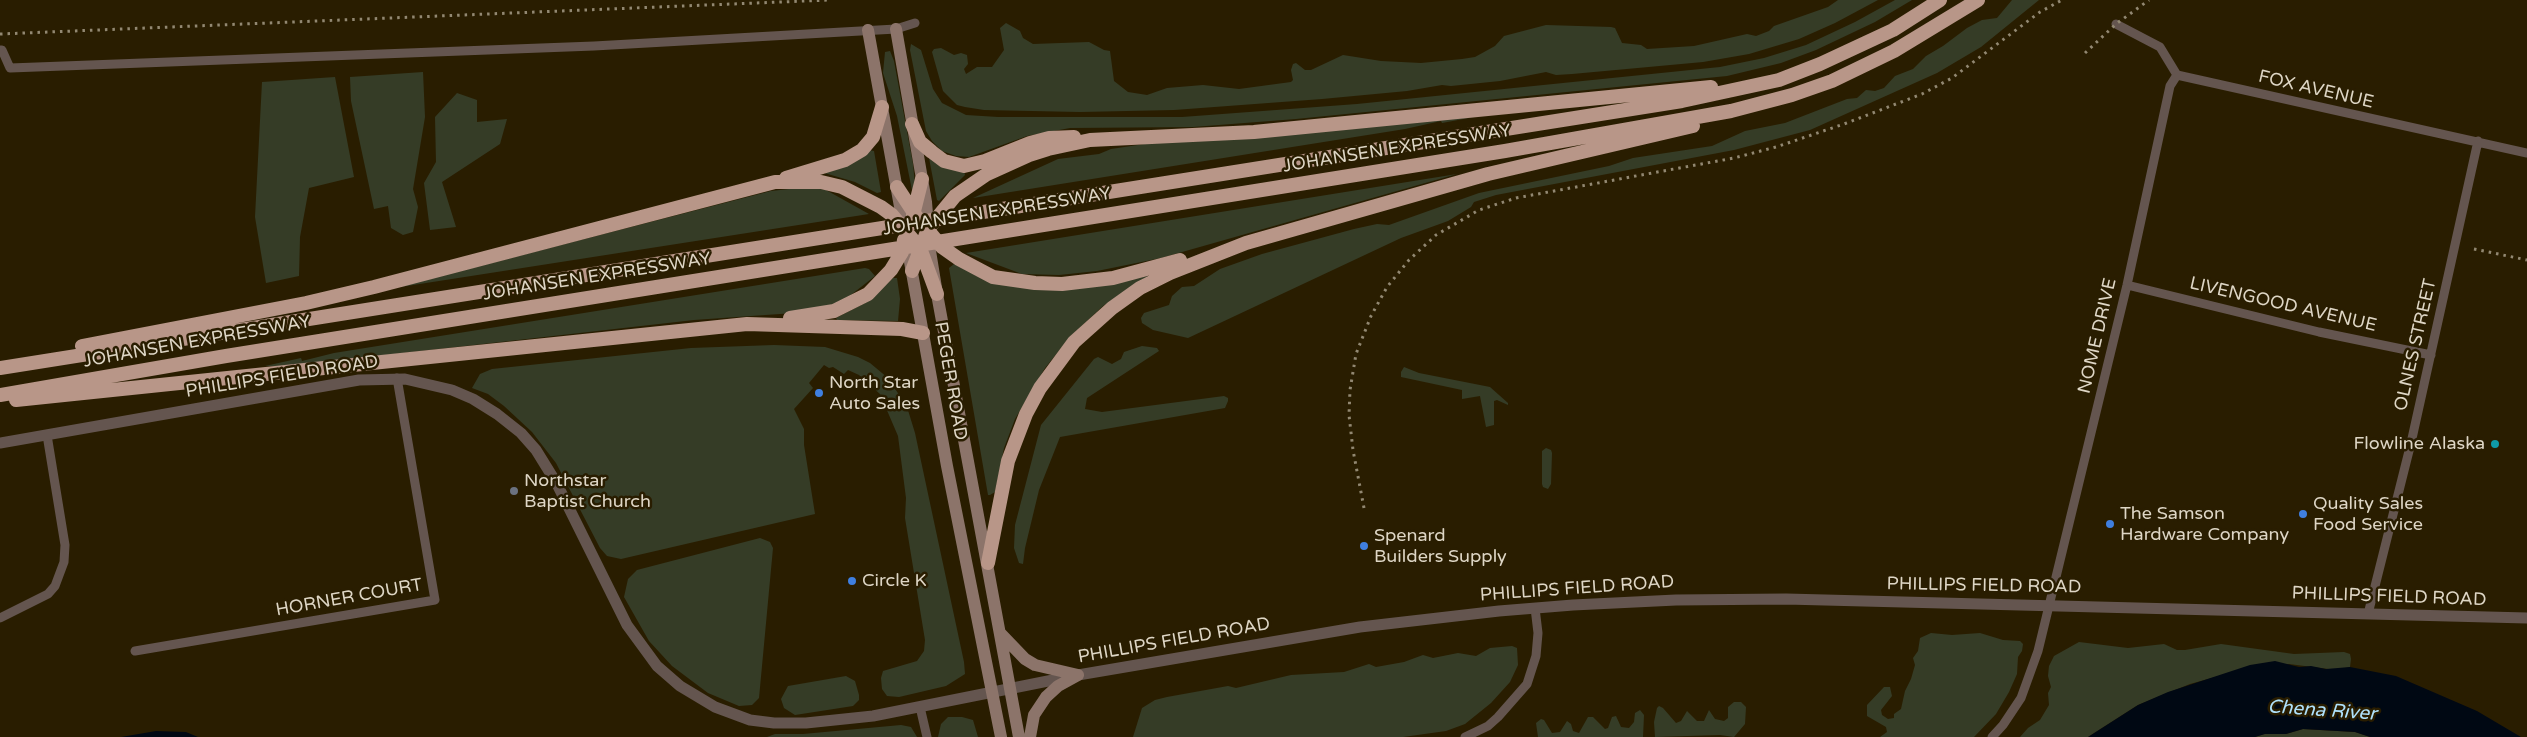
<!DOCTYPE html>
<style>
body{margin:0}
canvas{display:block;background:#291d00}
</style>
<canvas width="2527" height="737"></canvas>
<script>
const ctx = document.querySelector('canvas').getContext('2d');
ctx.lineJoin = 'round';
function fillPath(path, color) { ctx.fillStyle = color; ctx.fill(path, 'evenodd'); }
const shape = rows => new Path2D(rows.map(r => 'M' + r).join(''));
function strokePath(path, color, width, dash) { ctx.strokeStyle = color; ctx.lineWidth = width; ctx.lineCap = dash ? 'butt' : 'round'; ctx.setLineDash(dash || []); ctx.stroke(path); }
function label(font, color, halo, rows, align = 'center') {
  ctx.font = font + ' "Varela Round",sans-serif'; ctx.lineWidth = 5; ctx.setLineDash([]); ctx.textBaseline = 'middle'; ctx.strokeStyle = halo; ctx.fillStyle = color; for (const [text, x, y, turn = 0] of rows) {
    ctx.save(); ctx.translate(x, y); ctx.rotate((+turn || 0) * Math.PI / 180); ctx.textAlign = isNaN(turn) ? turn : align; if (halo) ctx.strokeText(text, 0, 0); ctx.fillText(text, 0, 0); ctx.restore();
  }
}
fillPath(shape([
 [1838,0,1878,0,1835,23,1799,39,1749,54,1703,62,1572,74,1556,75,1546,72,1500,81,1451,86,1442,85,1407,91,1322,99,1174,110,1080,112,984,110,965,107,957,105,943,91,932,52,934,49,941,48,954,55,961,53,967,55,968,64,964,69,966,74,977,67,992,67,1004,50,1000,28,1006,23,1020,31,1023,38,1033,44,1089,42,1104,50,1110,51,1114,81,1128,92,1147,95,1167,88,1203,85,1239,89,1291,82,1293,80,1291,70,1293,64,1296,63,1305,70,1311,70,1343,55,1381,61,1421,63,1462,59,1475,57,1495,46,1504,36,1546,25,1611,27,1615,28,1622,43,1641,45,1647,49,1694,46,1747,34,1756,36,1769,31,1774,26,1828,7],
 [1895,0,1912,0,1875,22,1816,50,1781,63,1727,76,1296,119,1193,127,1070,128,1027,136,969,157,956,156,942,151,932,141,926,131,910,50,911,44,921,50,933,89,942,103,966,115,998,117,1182,117,1357,104,1720,67,1764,58,1806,45,1855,22],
 [2012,0,2039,0,1981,47,1937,73,1810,130,1734,150,1496,195,1474,202,1471,207,1448,221,1401,238,1188,338,1153,330,1142,323,1141,318,1144,313,1169,305,1172,296,1182,287,1194,286,1220,269,1262,254,1354,229,1377,224,1389,225,1479,193,1609,166,1633,158,1712,146,1745,131,1785,123,1847,99,1857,98,1866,90,1875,91,1884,88,1895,76,1913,69,1926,56,1943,46,1967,28,1982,20,1997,18],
 [890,51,894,61,913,164,915,185,913,195,897,116,883,73,885,52],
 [423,72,425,117,413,189,418,207,413,232,403,235,391,228,388,206,374,209,351,101,350,77],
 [335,77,354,177,309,188,300,237,299,276,266,283,255,217,262,82],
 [457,93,477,100,477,122,507,119,500,144,442,182,456,227,430,230,424,183,436,162,435,117],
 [1474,117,1442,123,1441,121,1405,129,973,198,1058,159,1099,154,1111,149,1158,142],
 [869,150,874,151,881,192,877,193,855,182,821,172],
 [929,158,964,171,965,175,939,201,937,200],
 [1457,174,1161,258,1097,271,1059,275,1022,274,966,253],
 [807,187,826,190,869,214,394,288,771,191],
 [954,264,990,281,1151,276,1103,306,1071,336,1045,368,1015,419,1004,448,995,492,990,495,988,495,949,268],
 [865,268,869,269,875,276,847,298,832,305,794,313,694,320,289,366,265,366,301,358,302,361,334,353],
 [893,278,897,278,900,299,898,321,837,320,836,318,867,302],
 [774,345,825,347,858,357,870,363,888,378,907,407,915,433,964,662,965,674,946,686,899,697,887,696,882,689,881,678,883,671,917,661,924,651,925,640,905,518,906,498,898,436,880,394,859,375,848,370,844,374,833,367,829,368,824,365,809,383,813,388,794,409,804,429,804,445,815,514,621,559,607,556,600,548,556,463,532,432,504,406,488,394,472,388,480,374,492,369,691,348],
 [1142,346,1157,348,1159,351,1087,398,1085,409,1102,412,1224,396,1228,398,1228,401,1225,408,1060,437,1039,490,1025,548,1023,564,1019,563,1014,548,1015,525,1041,425,1094,359,1098,357,1112,364,1121,359,1124,352],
 [1404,367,1419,373,1490,387,1508,403,1508,405,1497,400,1494,401,1494,425,1486,427,1480,396,1462,399,1462,390,1401,377,1401,372],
 [1546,448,1551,450,1552,453,1551,484,1548,489,1543,487,1542,484,1542,451],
 [760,538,770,542,773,548,759,698,752,705,739,706,708,693,672,666,649,641,624,597,628,579,637,570],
 [1931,633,1952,635,1980,633,2003,640,2020,641,2023,644,2022,651,2018,657,2017,674,2009,692,1996,714,1974,737,1880,737,1887,732,1886,727,1867,716,1867,705,1884,687,1890,687,1892,696,1881,710,1882,715,1888,719,1894,718,1894,714,1901,709,1905,691,1911,679,1915,665,1913,658,1918,651,1920,638],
 [2079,642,2128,648,2164,644,2177,650,2185,650,2221,644,2294,654,2344,652,2350,654,2351,659,2350,667,2336,670,2289,664,2219,676,2190,684,2138,705,2088,737,2020,737,2028,728,2040,720,2049,705,2048,693,2051,687,2048,676,2049,666,2054,656],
 [1512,646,1517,648,1518,665,1510,682,1491,703,1465,724,1446,731,1403,737,1133,737,1142,708,1155,700,1167,697,1228,686,1236,688,1291,675,1344,672,1369,664,1376,667,1404,662,1423,655,1433,658,1458,653,1476,656,1490,648],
 [846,676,855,681,859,695,859,700,853,706,795,715,784,708,781,699,788,686],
 [1734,702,1741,702,1746,707,1745,724,1734,737,1720,735,1655,737,1654,722,1657,708,1659,706,1663,708,1676,723,1681,721,1687,711,1697,721,1704,721,1709,710,1715,719,1724,721,1728,718,1728,707],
 [1640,710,1644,715,1643,737,1538,737,1536,723,1541,719,1544,720,1552,733,1560,732,1567,721,1571,724,1573,731,1579,733,1588,717,1593,717,1605,729,1608,728,1612,717,1616,716,1621,727,1629,728,1634,722,1635,713],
 [948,717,962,717,973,720,978,737,938,737,941,724],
 [901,725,911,727,917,737,767,737,775,734,803,734],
 [2303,729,2355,732,2370,737,2255,737,2264,734,2286,734]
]), '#353c26');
fillPath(shape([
 [2275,661,2299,667,2311,666,2326,669,2350,667,2396,676,2477,711,2521,737,2370,737,2355,732,2303,729,2286,734,2265,734,2255,737,2088,737,2138,705,2168,692,2250,665],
 [156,731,186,732,198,737,121,737]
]), '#000813');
strokePath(shape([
 [2116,24,2160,47,2177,75,2527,153],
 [0,50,2,50,10,68,594,46,896,29,915,23],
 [2127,285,2319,332,2431,355],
 [2368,614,2411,443,2478,141],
 [0,618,48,594,55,586,64,562,65,545,47,435],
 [135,651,435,600,397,378],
 [920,707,927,737],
 [1465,737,1488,726,1498,717,1527,684,1536,656,1538,633,1535,608],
 [1992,737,2003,725,2021,698,2038,651,2127,285,2170,86,2177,75]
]), '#64554f', 9);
strokePath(shape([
 [0,443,359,380,405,379,452,390,473,399,497,414,521,433,536,450,557,484,627,625,657,666,680,686,715,707,750,720,774,723,806,723,873,716,1078,675,1360,627,1499,611,1573,605,1676,600,1786,599,2527,618]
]), '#64554f', 11);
strokePath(shape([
 [896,29,926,202,930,251,937,294,1019,737],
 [868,30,947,466,1001,737],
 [1001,634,1025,659,1035,665,1078,675],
 [1030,737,1034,715,1046,697,1058,686,1078,675]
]), '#8c746a', 12);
strokePath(shape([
 [912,124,920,142,932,152,944,161,964,166,985,161,1030,143,1049,138,1074,137],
 [786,178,845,160,862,150,873,137,882,107],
 [897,187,916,216,942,247,959,259,993,277,1035,283,1062,284,1113,278,1180,260],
 [913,215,922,179],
 [912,271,928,229,955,196,987,174,1029,155,1048,149,1090,140,1254,132,1711,87],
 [790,318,834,311,868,294,891,270,902,252,904,240],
 [82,346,306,303,374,287,775,182,821,182,842,187,881,207,892,215,920,248,937,294],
 [0,368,1682,101,1779,80,1820,64,1893,30,1940,0],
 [0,395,226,356,1505,151,1731,111,1792,95,1832,81,1894,51,1978,0],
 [16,400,747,324,902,329,923,333],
 [988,563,1008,461,1026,414,1040,388,1074,342,1112,308,1140,288,1170,273,1246,243,1488,174,1693,126]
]), '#b89688', 14);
strokePath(shape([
 [0,34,829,0],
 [2085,53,2116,24,2149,0],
 [2474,249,2527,260],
 [1364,508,1353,450,1349,415,1350,390,1356,354,1371,316,1387,287,1409,260,1436,235,1479,210,1516,198,1734,158,1776,147,1844,124,1922,94,1952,78,2040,12,2062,0]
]), '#928872', 3, [2.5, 5]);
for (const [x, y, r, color] of [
 [819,393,5,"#3f7fe0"],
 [2495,444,5,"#0f9aa8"],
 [514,491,5,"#6b7280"],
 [2303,514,5,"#3f7fe0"],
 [2110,524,5,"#3f7fe0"],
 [1364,546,5,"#3f7fe0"],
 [852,581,5,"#3f7fe0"]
]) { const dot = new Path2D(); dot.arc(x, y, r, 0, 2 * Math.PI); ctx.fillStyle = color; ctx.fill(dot); strokePath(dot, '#291d00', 2); }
label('18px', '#ded6c5', '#291d00', [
 ["FOX AVENUE",2316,90,13],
 ["JOHANSEN EXPRESSWAY",1397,149,-9],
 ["JOHANSEN EXPRESSWAY",997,212,-9],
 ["JOHANSEN EXPRESSWAY",597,277,-9],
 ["LIVENGOOD AVENUE",2283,305,13],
 ["NOME DRIVE",2098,336,-77],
 ["JOHANSEN EXPRESSWAY",197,342,-10],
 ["OLNES STREET",2416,345,-77],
 ["PHILLIPS FIELD ROAD",282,377,-9],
 ["PEGER ROAD",950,381,80],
 ["PHILLIPS FIELD ROAD",1984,586,1],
 ["PHILLIPS FIELD ROAD",1577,589,-4],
 ["PHILLIPS FIELD ROAD",2389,597,2],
 ["HORNER COURT",349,598,-10],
 ["PHILLIPS FIELD ROAD",1174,641,-10]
]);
label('18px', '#ded6c5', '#291d00', [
 ["North Star",829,383],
 ["Auto Sales",829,404],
 ["Flowline Alaska",2485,444,"right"],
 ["Northstar",524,481],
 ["Baptist Church",524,502],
 ["Quality Sales",2313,504],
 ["Food Service",2313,525],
 ["The Samson",2120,514],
 ["Hardware Company",2120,535],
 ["Spenard",1374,536],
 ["Builders Supply",1374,557],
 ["Circle K",862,581]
], 'left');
label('italic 19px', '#afe1fb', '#291d00', [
 ["Chena River",2322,711,4]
]);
</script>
